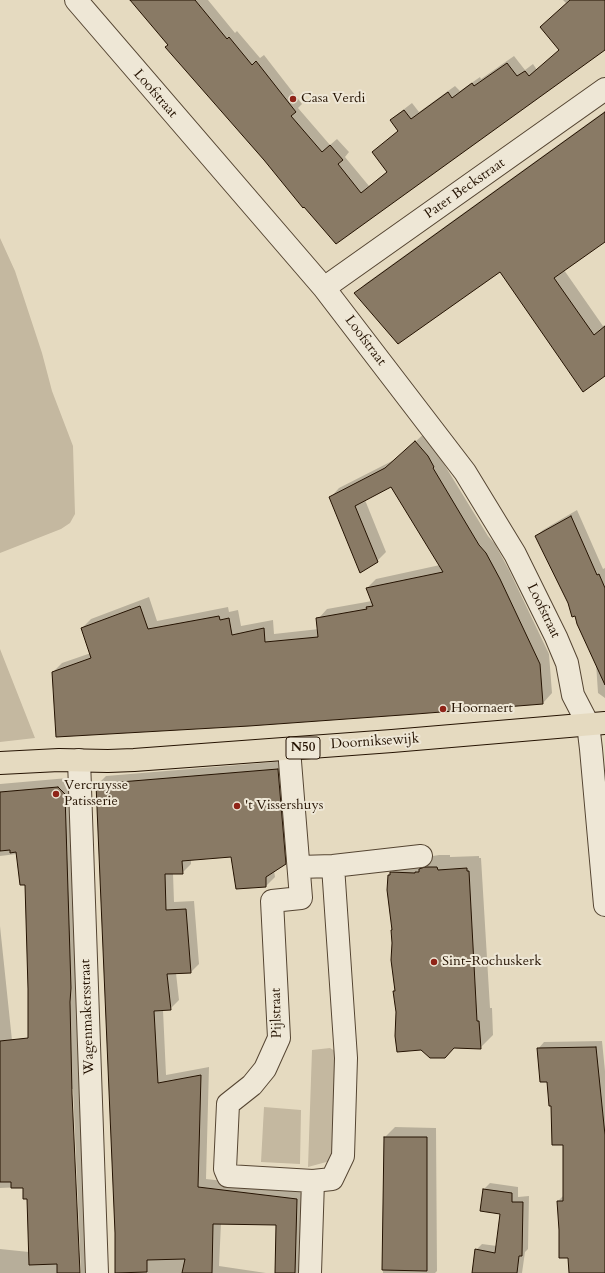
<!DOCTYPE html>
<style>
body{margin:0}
canvas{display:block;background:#e5dac0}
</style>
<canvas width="605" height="1273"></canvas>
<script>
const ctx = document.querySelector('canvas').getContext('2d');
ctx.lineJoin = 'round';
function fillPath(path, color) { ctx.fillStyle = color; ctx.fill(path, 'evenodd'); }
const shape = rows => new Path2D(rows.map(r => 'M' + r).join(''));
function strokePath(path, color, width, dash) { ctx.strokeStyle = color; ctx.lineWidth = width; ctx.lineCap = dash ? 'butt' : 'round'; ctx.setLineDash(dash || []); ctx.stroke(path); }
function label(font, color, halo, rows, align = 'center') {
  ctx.font = font + ' Cardo,serif'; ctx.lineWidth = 4; ctx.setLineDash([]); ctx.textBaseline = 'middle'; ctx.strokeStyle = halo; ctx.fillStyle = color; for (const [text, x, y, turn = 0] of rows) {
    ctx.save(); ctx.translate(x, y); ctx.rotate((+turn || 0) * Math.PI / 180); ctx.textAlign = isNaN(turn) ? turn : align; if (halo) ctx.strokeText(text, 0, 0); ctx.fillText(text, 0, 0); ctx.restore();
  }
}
fillPath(shape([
 [0,238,15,271,42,353,52,391,73,446,75,514,70,523,61,529,0,553],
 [0,649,35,738,0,742],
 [330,1048,335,1051,336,1150,330,1161,308,1167,312,1050],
 [264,1107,301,1110,300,1164,261,1162]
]), '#c4b8a0');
fillPath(shape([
 [131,0,208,0,235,33,237,31,260,58,264,55,302,104,298,108,330,145,337,139,349,152,345,157,369,186,388,171,373,152,399,130,391,120,399,113,412,103,419,112,455,86,460,91,480,77,481,79,514,56,525,70,533,64,537,70,560,50,567,4,563,0,605,0,605,49,336,243],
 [605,111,605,241,564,270,603,326,605,325,605,375,500,270,356,293,365,284],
 [425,433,488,536,495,544,509,570,549,654,552,693,543,703,53,672,62,663,91,653,82,628,91,619,149,597,157,621,228,607,229,612,238,610,241,626,273,620,274,634,319,629,318,619,327,609,372,601,367,588,376,579,440,565,392,486,365,500,386,552,377,561,330,498,339,488,396,459],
 [577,510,603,569,605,568,605,698,598,693,596,663,575,615,536,536,543,530],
 [286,761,294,854,285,863,274,870,275,877,266,886,232,856,191,860,191,864,182,873,173,873,174,902,194,901,199,964,191,972,176,973,179,1000,170,1009,163,1010,166,1075,209,1067,206,1179,305,1190,303,1273,276,1273,277,1224,221,1223,219,1266,266,1273,117,1273,97,785,106,776],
 [68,778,74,784,90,1273,81,1273,73,1089,71,1089,79,1273,0,1273,0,1249,29,1252,28,1198,24,1187,0,1188,0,926,15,1069,30,1068,26,884,17,854,0,856,0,784],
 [439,855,450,855,450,857,479,856,479,858,481,858,490,1008,492,1008,493,1035,480,1048,397,1012,394,991,396,990,389,875,404,860,429,860,433,856],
 [602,1041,605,1071,605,1273,570,1273,569,1257,558,1201,564,1195,564,1144,551,1105,547,1081,538,1049,544,1042],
 [395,1127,436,1128,437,1271,435,1273,383,1273,385,1137],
 [490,1183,518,1187,518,1197,529,1196,528,1249,525,1252,522,1273,473,1273,476,1250,482,1244,497,1246,501,1213,481,1210,484,1189]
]), '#0003');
const building = shape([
 [130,0,195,0,227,39,229,37,252,65,256,61,296,112,291,116,322,152,330,145,343,160,338,164,361,193,387,172,372,152,398,131,390,120,404,110,411,119,448,92,452,98,472,83,474,86,507,63,517,76,525,71,529,76,559,50,540,27,570,0,605,0,605,50,336,244,304,207,303,208,264,160,165,47,168,45,130,0],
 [605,112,605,242,554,278,594,335,605,326,605,376,583,392,500,272,398,344,354,293,605,112],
 [415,441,428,456,434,467,433,468,479,545,486,553,500,579,540,664,543,704,416,714,249,726,56,737,52,672,91,658,81,628,140,606,148,629,219,616,220,620,229,618,232,635,264,628,265,642,318,637,316,618,367,609,366,607,373,606,366,588,443,572,391,487,355,506,378,562,360,573,329,497,385,468,415,441],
 [571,516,597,575,599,574,605,588,605,685,577,624,575,616,572,617,568,603,535,536,571,516],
 [278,769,286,864,266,877,266,887,236,889,231,857,182,861,183,874,165,874,166,910,186,909,191,973,167,974,171,1010,154,1011,158,1083,201,1075,198,1187,297,1199,295,1273,275,1273,276,1225,213,1224,212,1273,182,1273,185,1259,147,1260,147,1272,115,1273,115,1233,96,784,278,769],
 [58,787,65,794,71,988,70,1002,72,1094,80,1273,57,1273,57,1264,29,1265,27,1199,23,1199,23,1188,11,1188,11,1182,0,1182,0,1041,28,1038,28,989,25,885,20,885,16,852,10,853,10,850,0,851,0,792,58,787],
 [425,867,437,867,438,870,467,868,467,871,469,871,477,1021,479,1021,481,1049,454,1048,445,1058,430,1058,421,1050,397,1052,395,1036,396,1012,393,991,395,991,391,960,392,943,391,930,392,930,387,890,388,875,390,875,390,872,415,873,415,872,419,872,419,869,425,867],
 [596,1047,605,1135,605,1273,569,1273,568,1258,559,1258,559,1230,557,1201,563,1201,563,1145,552,1145,551,1106,549,1106,547,1082,540,1082,537,1048,596,1047],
 [384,1137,427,1137,427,1271,382,1270,384,1137],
 [483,1189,512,1193,512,1202,523,1202,522,1256,519,1256,517,1273,472,1273,475,1249,495,1253,500,1214,480,1211,483,1189]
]);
fillPath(building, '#897a65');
strokePath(building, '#251302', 1);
const minor = shape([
 [76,0,324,288,465,472,515,554,556,637,567,663,573,695,588,724,591,749,605,905],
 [324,288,605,89],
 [289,749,301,898,272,901,279,1038,265,1069,252,1085,228,1104,225,1169,228,1176,313,1181,310,1273],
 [79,760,97,1273],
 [299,867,333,866,421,856],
 [313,1181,332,1179,343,1156,346,1058,333,866]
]);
const major = shape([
 [0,763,59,760,108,761,134,760,392,741,605,723]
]);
strokePath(minor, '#554532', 24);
strokePath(major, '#251302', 24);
strokePath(minor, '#eee7d6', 22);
strokePath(major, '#e5dac0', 22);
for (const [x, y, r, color] of [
 [293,99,4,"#8f2418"],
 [443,709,4,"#8f2418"],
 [56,794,4,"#8f2418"],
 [237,806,4,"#8f2418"],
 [434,962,4,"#8f2418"]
]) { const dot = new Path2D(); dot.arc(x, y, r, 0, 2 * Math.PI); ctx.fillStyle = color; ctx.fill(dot); strokePath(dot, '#eee7d6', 1.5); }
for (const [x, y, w] of [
 [303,748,34]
]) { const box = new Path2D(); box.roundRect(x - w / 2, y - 11, w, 22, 3); ctx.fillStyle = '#eee7d6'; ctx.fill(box); strokePath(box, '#251302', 1); }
label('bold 13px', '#251302', null, [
 ["N50",303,748]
]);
label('14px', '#251302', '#eee7d6', [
 ["Loofstraat",155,94,49],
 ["Pater Beckstraat",465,189,-35],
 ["Loofstraat",365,341,53],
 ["Loofstraat",543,611,64],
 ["Doorniksewijk",375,742,-4],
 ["Pijlstraat",277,1013,-91],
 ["Wagenmakersstraat",88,1017,-92]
]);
label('14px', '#251302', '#eee7d6', [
 ["Casa Verdi",301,99],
 ["Hoornaert",451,709],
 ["Vercruysse",64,786],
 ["Patisserie",64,802],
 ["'t Vissershuys",245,806],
 ["Sint-Rochuskerk",442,962]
], 'left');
</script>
